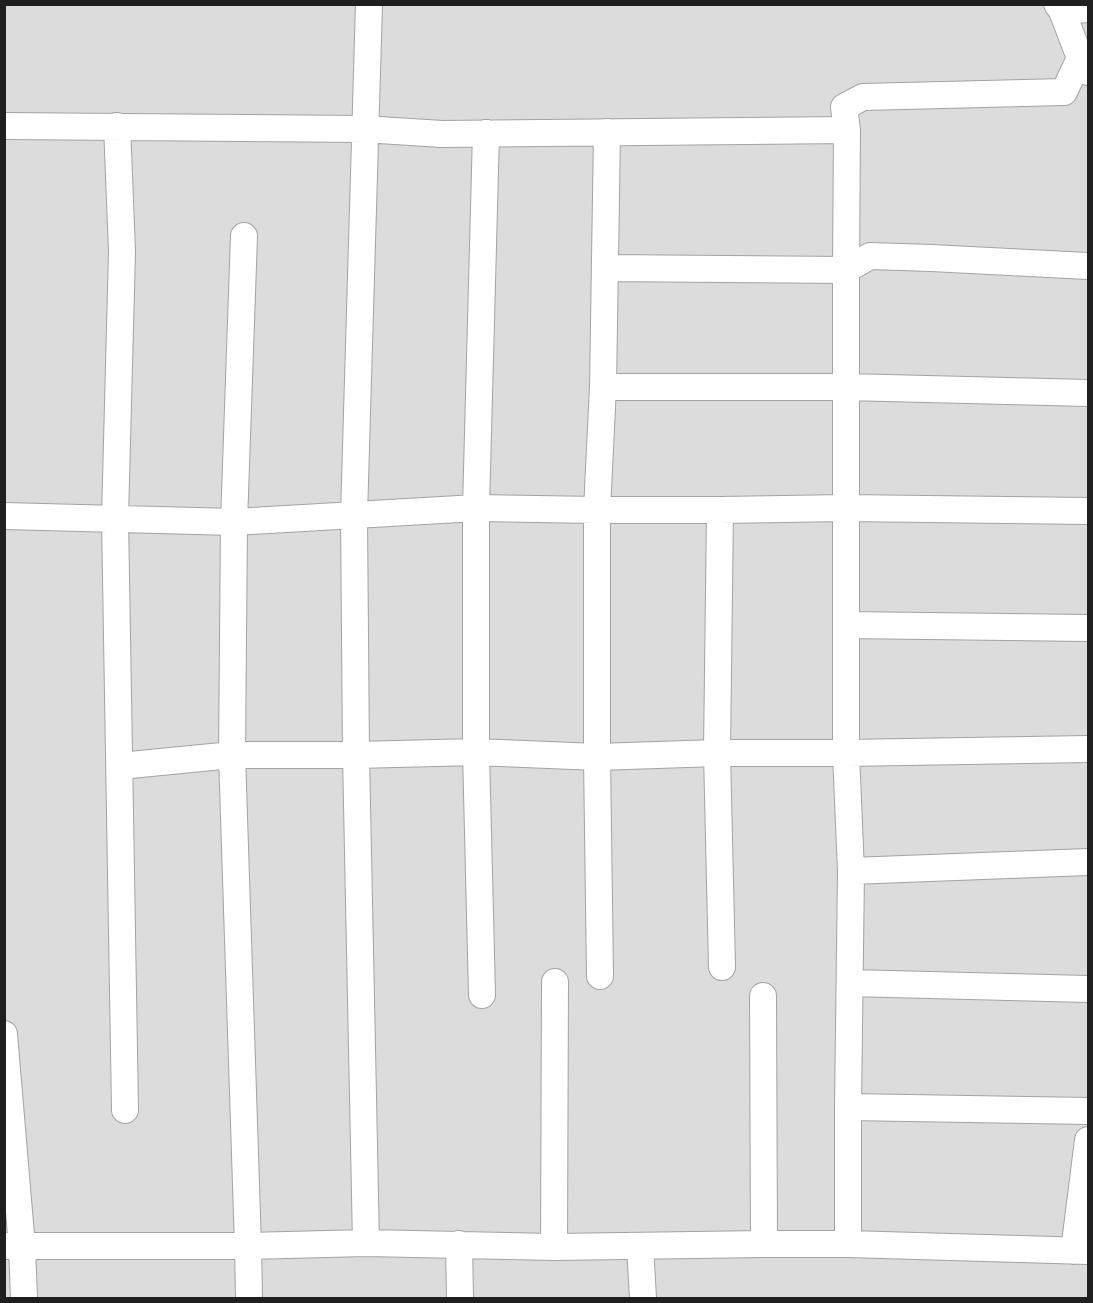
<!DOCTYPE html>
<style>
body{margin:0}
#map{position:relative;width:1093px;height:1303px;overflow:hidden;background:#efede6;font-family:Arial,sans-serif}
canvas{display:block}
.frame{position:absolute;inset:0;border:6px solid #1f1f1f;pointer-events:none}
</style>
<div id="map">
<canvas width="1093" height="1303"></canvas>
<div class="frame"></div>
</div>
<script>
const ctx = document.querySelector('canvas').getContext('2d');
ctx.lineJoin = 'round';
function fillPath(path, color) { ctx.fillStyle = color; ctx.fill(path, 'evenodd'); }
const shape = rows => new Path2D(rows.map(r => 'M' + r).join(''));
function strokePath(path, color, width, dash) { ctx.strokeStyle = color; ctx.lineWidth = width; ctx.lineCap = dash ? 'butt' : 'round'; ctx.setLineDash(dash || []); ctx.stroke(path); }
fillPath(shape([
 [5,5,1088,5,1088,1298,5,1298]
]), '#dddcdc');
const minor = shape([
 [1057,4,1062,11,1080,58,1088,72],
 [1062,11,1088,9],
 [4,126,364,129,442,134,847,130,846,270,846,753,851,871,848,1107,848,1244],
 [117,126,122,251,115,518,125,1110],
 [847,130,844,107,863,97,1064,92,1080,58],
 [607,132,603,387,846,387,1088,393],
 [244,236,234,522,232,755,248,1246,249,1298],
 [605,268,846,270,870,256,931,258,1088,266],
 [720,510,717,753,722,967],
 [4,516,234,522,476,508,597,510,720,510,846,508,1088,511],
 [846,625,1088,628],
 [120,766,232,755,356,755,476,752,597,757,717,753,846,753,1088,749],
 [851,871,1088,862],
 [600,976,597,757,597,510,603,387],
 [850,983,1088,989],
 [482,995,476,752,476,508,486,133],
 [763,996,764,1244],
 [4,1034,22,1247,24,1298],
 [848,1107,1088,1111],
 [366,1243,356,755,354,515,369,4],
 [459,1244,460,1298],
 [4,1246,248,1246,366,1243,554,1247,764,1244,848,1244,1088,1251],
 [640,1246,643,1298],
 [554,1247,555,982],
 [1074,1251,1088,1140]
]);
strokePath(minor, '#a3a3a3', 28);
strokePath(minor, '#fff', 26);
</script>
